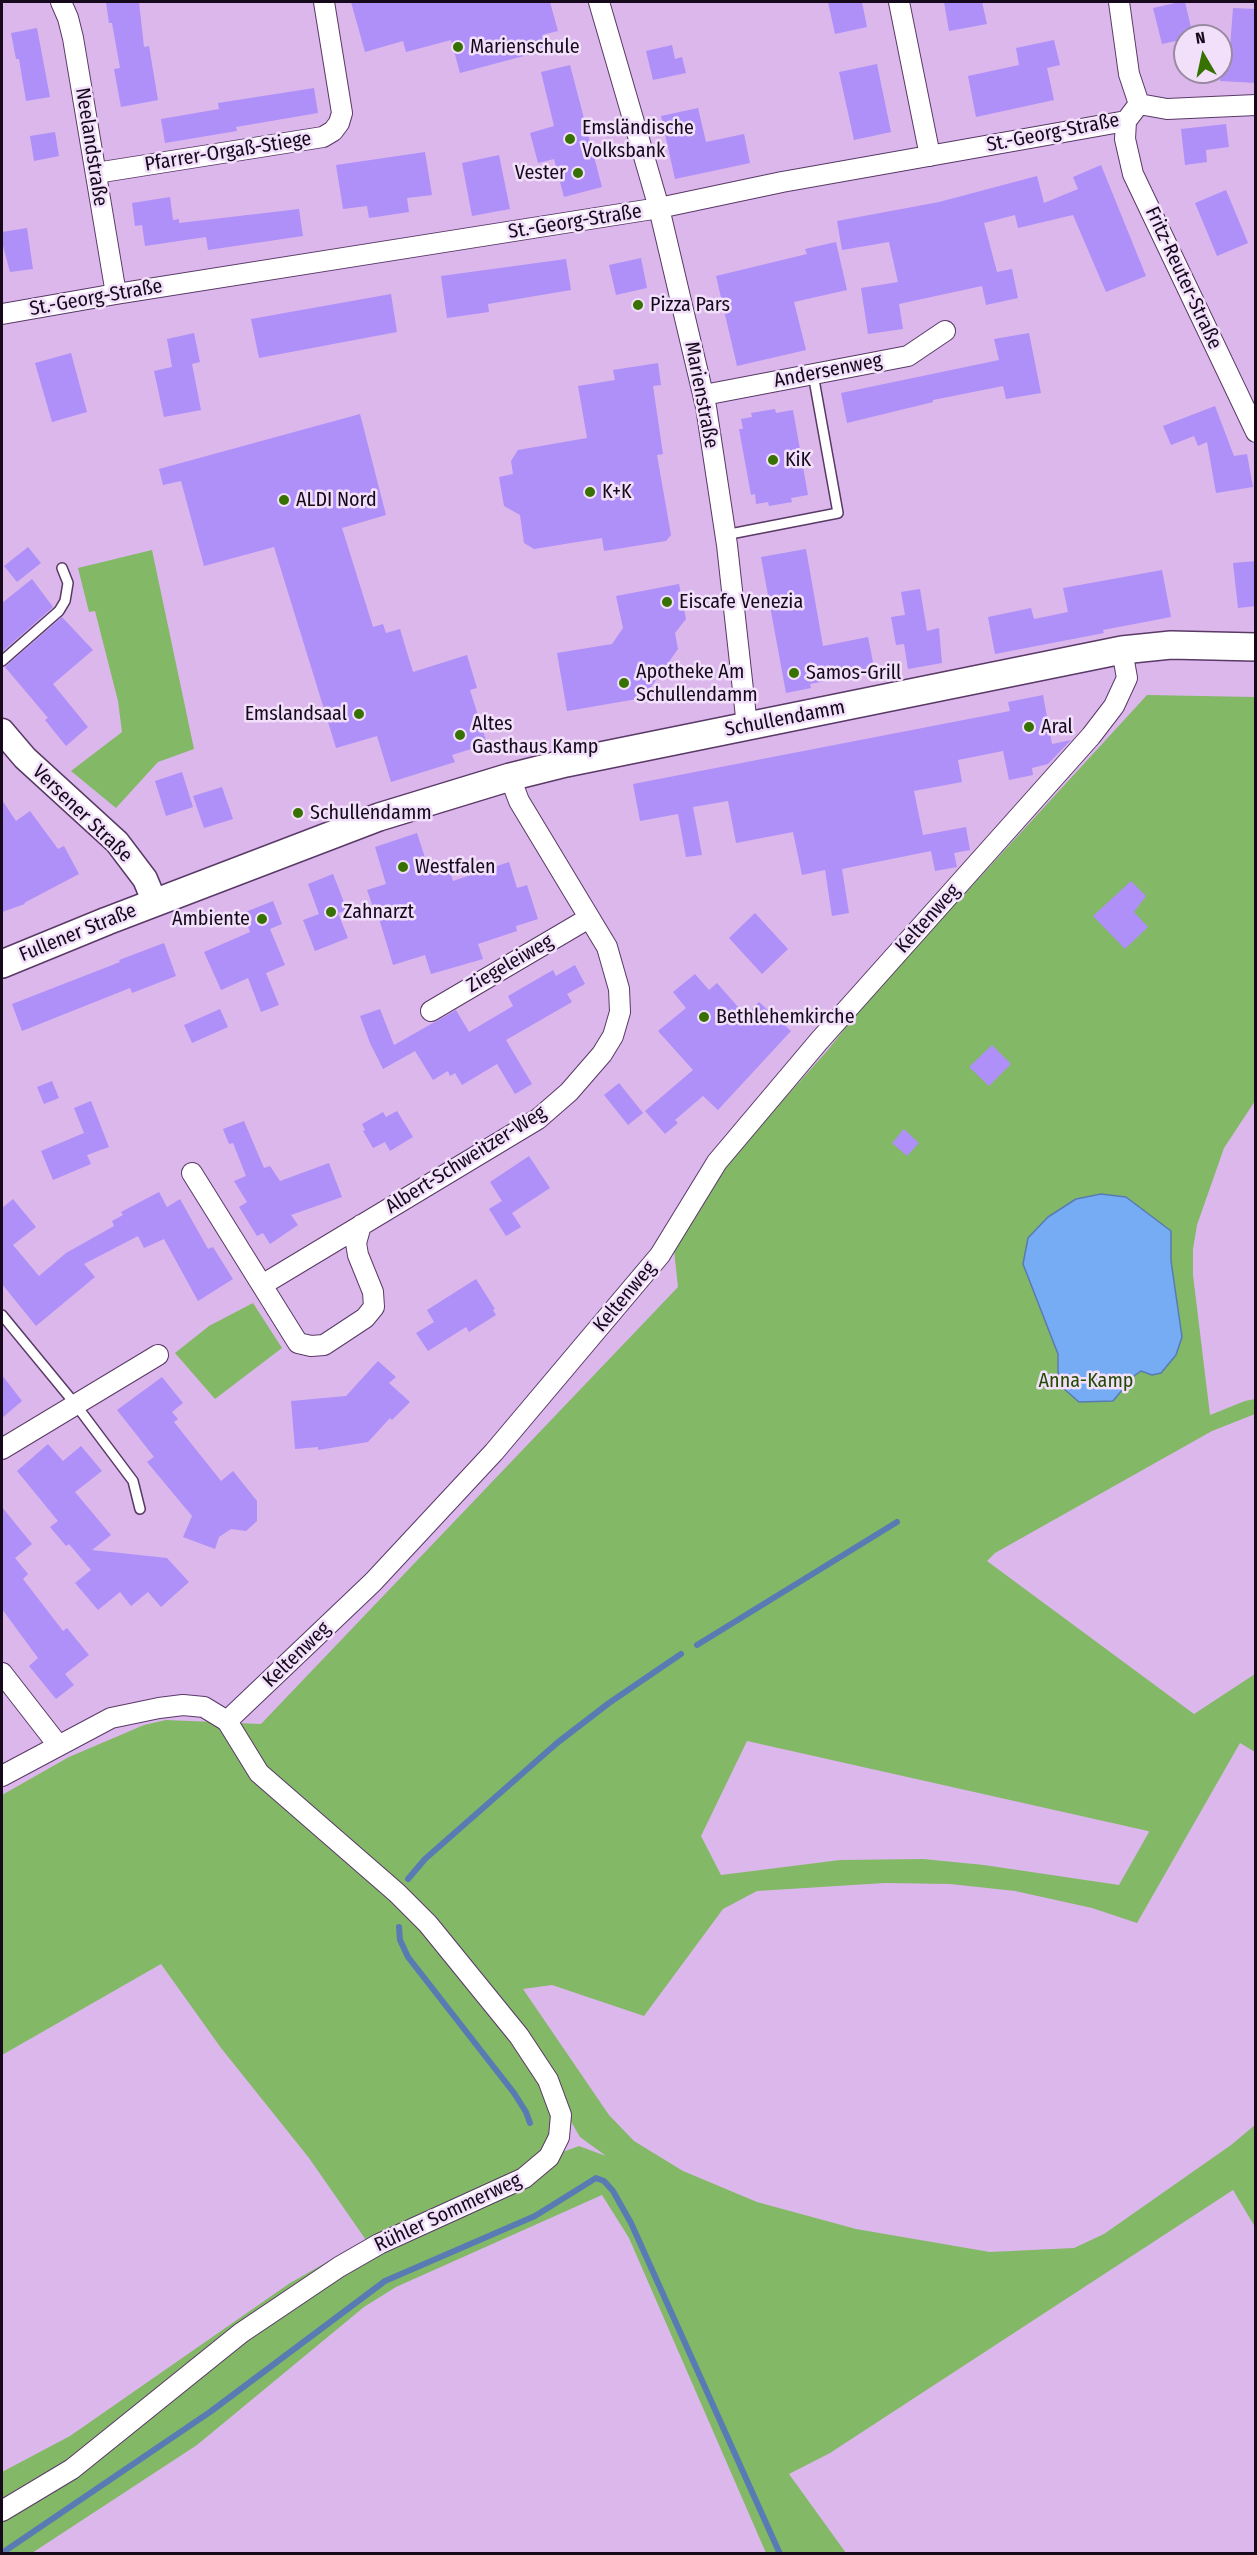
<!DOCTYPE html>
<meta charset="utf-8">
<style>
body{margin:0}
#map{position:relative;width:1257px;height:2555px;overflow:hidden;background:#dcb7ec;font-family:"Fira Sans Condensed",sans-serif}
canvas{display:block}
.frame{position:absolute;inset:0;border:3px solid #16091b;pointer-events:none}
.north{position:absolute;left:1173px;top:24px;width:60px;height:60px;box-sizing:border-box;background:#f2e0fb;border:2px solid #9a8aa1;border-radius:50%;rotate:351deg;font-size:16px;font-weight:700;line-height:24px;text-align:center;color:#16091b}
.north::after{content:'';display:block;margin:auto;width:21px;height:27px;background:#367101;clip-path:polygon(50% 0,100% 100%,50% 72%,0 100%)}
</style>
<div id="map">
<canvas width="1257" height="2555"></canvas>
<div class="frame"></div>
<div class="north">N</div>
</div>
<script>
const ctx = document.querySelector('canvas').getContext('2d');
ctx.lineJoin = 'round';
function fillPath(path, color) { ctx.fillStyle = color; ctx.fill(path, 'evenodd'); }
const shape = rows => new Path2D(rows.map(r => 'M' + r).join(''));
function strokePath(path, color, width, dash) { ctx.strokeStyle = color; ctx.lineWidth = width; ctx.lineCap = dash ? 'butt' : 'round'; ctx.setLineDash(dash || []); ctx.stroke(path); }
function label(font, color, halo, rows, align = 'center') {
  ctx.font = font + ' "Fira Sans Condensed",sans-serif'; ctx.lineWidth = 5; ctx.setLineDash([]); ctx.textBaseline = 'middle'; ctx.strokeStyle = halo; ctx.fillStyle = color; for (const [text, x, y, turn = 0] of rows) {
    ctx.save(); ctx.translate(x, y); ctx.rotate((+turn || 0) * Math.PI / 180); ctx.textAlign = isNaN(turn) ? turn : align; if (halo) ctx.strokeText(text, 0, 0); ctx.fillText(text, 0, 0); ctx.restore();
  }
}
fillPath(shape([
 [152,550,194,749,158,762,116,808,71,771,122,732,118,701,95,611,89,612,78,568],
 [1147,695,1255,697,1255,1101,1224,1148,1197,1225,1193,1249,1193,1275,1210,1415,1245,1401,1255,1399,1255,1414,1212,1431,995,1553,987,1561,1194,1714,1255,1674,1255,1752,1240,1743,1137,1923,1092,1908,1015,1891,950,1884,885,1883,757,1891,723,1909,644,2016,552,1985,523,1989,609,2115,634,2141,683,2171,757,2202,856,2229,990,2252,1074,2248,1104,2234,1231,2145,1255,2125,1255,2227,1233,2190,830,2453,789,2474,846,2553,766,2553,629,2238,602,2195,396,2287,364,2307,197,2445,32,2553,2,2553,2,2472,70,2436,290,2283,366,2240,309,2158,221,2048,161,1964,2,2055,2,1795,69,1757,144,1725,166,1720,261,1724,678,1287,674,1250,725,1165,827,1051,869,998],
 [747,1741,1148,1831,1149,1832,1119,1885,984,1865,923,1859,840,1860,721,1875,701,1836],
 [570,2120,580,2137,606,2156,579,2146,549,2157],
 [253,1303,282,1348,215,1399,175,1353,209,1326]
]), '#83b867');
const water = shape([
 [1101,1194,1126,1197,1171,1231,1171,1261,1182,1337,1176,1355,1161,1373,1152,1375,1141,1371,1134,1376,1113,1401,1079,1402,1063,1388,1058,1372,1058,1354,1023,1264,1028,1238,1048,1217,1076,1199,1101,1194]
]);
fillPath(water, '#76acf4');
strokePath(water, '#597bb3', 1.5);
strokePath(shape([
 [697,1645,897,1522],
 [408,1879,425,1859,557,1743,609,1703,681,1654],
 [399,1927,400,1940,408,1957,514,2093,526,2112,530,2123],
 [2,2553,210,2412,385,2281,535,2216,596,2178,604,2181,613,2191,631,2223,780,2554]
]), '#597bb3', 6);
fillPath(shape([
 [106,2,139,2,144,47,149,46,158,100,121,107,114,69,120,68,112,23,109,23],
 [351,2,550,2,558,31,542,35,546,50,460,73,451,40,406,52,403,41,365,52],
 [828,2,862,2,867,27,835,34],
 [944,2,982,2,987,24,949,31],
 [1180,2,1185,2,1193,36,1185,36,1185,39,1162,44,1153,8],
 [1233,8,1256,9,1256,83,1220,81,1221,60,1229,60],
 [37,28,50,97,26,101,19,59,16,59,11,33],
 [1054,40,1060,65,1047,68,1054,100,976,117,968,76,1019,65,1016,48],
 [672,45,675,59,682,57,686,73,653,80,646,51],
 [877,64,891,132,854,140,839,72],
 [570,65,602,187,564,197,554,159,538,163,530,133,554,126,541,72],
 [314,88,318,113,236,127,237,131,165,143,161,119,219,109,218,103],
 [698,108,706,142,744,134,750,163,675,179,661,116],
 [1226,124,1229,147,1206,150,1207,162,1185,165,1181,129],
 [55,132,59,156,34,161,30,136],
 [425,152,432,195,407,198,409,212,369,218,367,206,343,209,336,165],
 [499,155,510,209,472,216,462,163],
 [1101,165,1146,276,1106,292,1073,215,1018,228,1015,215,984,223,997,272,1012,269,1018,298,986,305,982,286,899,304,903,329,868,334,861,288,898,282,889,242,842,250,837,221,939,202,1037,176,1044,203,1078,189,1073,177],
 [1226,190,1248,243,1217,256,1195,203],
 [170,197,173,220,179,219,179,223,299,209,303,236,208,250,206,237,145,246,142,225,135,226,132,203],
 [27,228,33,269,10,272,2,242,2,232],
 [836,242,847,290,794,302,806,350,737,366,716,276,807,254,805,249],
 [641,258,647,288,616,295,609,265],
 [566,259,571,290,488,304,489,312,447,318,441,276],
 [391,294,397,332,259,358,251,319],
 [194,333,200,362,192,364,201,410,164,417,154,371,172,367,167,339],
 [1029,333,1041,393,1006,399,1003,386,933,400,933,402,847,423,841,393,999,360,994,339],
 [71,353,87,412,52,422,35,363],
 [658,363,661,385,653,386,663,454,657,455,671,535,666,541,604,551,602,538,534,549,524,543,520,515,504,506,499,477,513,474,511,461,518,450,587,438,578,386,615,380,613,370],
 [1215,406,1234,456,1247,454,1253,487,1216,493,1207,442,1198,446,1194,436,1171,445,1163,426],
 [775,409,776,413,793,410,808,495,791,498,792,502,769,506,768,502,756,504,755,494,751,495,739,429,743,429,741,419,752,417,751,413],
 [360,414,386,515,342,528,373,627,383,624,386,633,400,629,413,672,467,655,477,688,470,690,487,744,452,755,455,762,391,782,377,736,336,748,274,547,204,566,181,481,163,485,159,469],
 [28,547,41,563,17,582,4,566],
 [806,549,823,646,868,637,875,672,810,684,811,688,786,693,761,557],
 [1256,561,1256,606,1238,608,1233,563],
 [1162,570,1171,617,1103,630,1104,633,995,654,988,617,1031,608,1034,619,1068,612,1063,588],
 [32,579,53,607,2,652,2,603],
 [679,584,686,619,675,633,678,649,643,698,567,711,557,653,612,644,623,628,616,596],
 [920,589,927,631,939,628,942,663,908,669,904,644,896,645,891,617,905,615,901,592],
 [62,617,93,650,53,684,88,727,66,746,45,720,48,718,5,667],
 [1043,695,1052,744,1071,740,1048,764,1032,768,1033,775,1009,780,1003,751,958,760,962,782,914,791,923,835,966,827,970,850,954,853,957,867,935,871,931,851,842,869,849,913,832,916,825,870,802,875,793,832,736,843,728,801,693,807,702,855,686,857,678,814,640,821,633,784,1010,711,1008,702],
 [182,772,193,807,166,816,155,781],
 [222,787,233,819,204,828,193,796],
 [2,800,16,821,30,811,58,849,64,846,79,874,24,903,25,904,2,912],
 [417,833,429,870,448,864,453,881,509,862,517,888,527,885,538,919,516,926,517,931,478,944,483,959,431,974,425,955,393,965,378,915,376,916,367,890,386,884,375,847],
 [333,874,347,910,338,913,348,938,315,951,303,920,319,914,308,884],
 [1131,881,1146,896,1134,912,1148,927,1125,949,1093,916],
 [273,901,282,924,270,929,285,965,266,973,279,1005,261,1012,248,978,221,990,204,952,250,932,243,913],
 [755,913,788,949,762,974,729,938],
 [164,943,176,976,132,993,130,988,22,1031,12,1004,120,962,119,960],
 [575,965,585,984,567,994,572,1002,506,1040,532,1084,515,1094,497,1064,462,1085,455,1073,450,1076,448,1071,433,1080,415,1051,383,1069,370,1043,360,1016,380,1009,394,1045,456,1010,469,1032,513,1006,508,996,553,970,556,976],
 [695,974,709,990,717,983,746,1016,759,1002,791,1031,718,1110,703,1096,675,1120,678,1123,665,1134,645,1111,693,1070,658,1031,686,1008,673,992],
 [220,1009,228,1027,192,1043,184,1025],
 [992,1045,1011,1064,989,1086,969,1067],
 [52,1081,59,1098,44,1104,37,1087],
 [619,1083,643,1113,628,1125,604,1095],
 [91,1101,109,1147,87,1155,91,1164,53,1180,41,1151,84,1133,74,1108],
 [397,1111,413,1137,390,1151,385,1142,373,1148,363,1131,365,1130,362,1124,383,1112,386,1117],
 [244,1121,264,1168,270,1166,280,1181,329,1163,342,1197,291,1215,298,1225,270,1244,263,1233,257,1236,239,1207,247,1202,234,1181,246,1176,233,1143,229,1144,223,1129],
 [904,1129,919,1143,907,1156,892,1143],
 [529,1156,550,1188,512,1213,521,1227,506,1236,489,1209,502,1201,490,1182],
 [159,1192,167,1207,180,1199,208,1249,213,1247,233,1279,198,1301,164,1239,144,1248,138,1236,84,1264,95,1277,36,1326,2,1284,2,1208,13,1199,36,1227,13,1245,39,1276,66,1253,114,1226,112,1221,123,1215,121,1212],
 [476,1279,495,1309,493,1310,496,1315,469,1332,466,1327,428,1351,416,1333,434,1322,427,1310],
 [378,1361,396,1377,389,1383,410,1402,392,1420,390,1418,368,1442,318,1450,318,1447,295,1449,291,1401,346,1396],
 [2,1375,22,1401,2,1418],
 [162,1377,183,1403,172,1412,178,1419,174,1422,221,1481,233,1471,257,1501,257,1521,246,1531,231,1529,219,1537,215,1549,183,1537,192,1516,147,1462,154,1457,117,1410],
 [48,1444,63,1461,81,1446,102,1471,75,1492,111,1535,92,1550,167,1558,189,1582,161,1607,148,1592,131,1606,120,1592,98,1610,75,1583,91,1570,69,1544,66,1546,50,1527,58,1521,17,1471],
 [2,1507,32,1544,15,1558,28,1574,23,1579,63,1631,67,1628,89,1655,65,1674,74,1685,56,1699,29,1666,38,1658,2,1609]
]), '#ae90f8');
const service = shape([
 [725,535,838,513,813,374],
 [2,661,59,611,65,601,68,583,62,568],
 [2,1315,76,1405,133,1481,140,1509]
]);
const minor = shape([
 [61,2,68,18,73,38,116,294],
 [599,2,659,208,706,407,727,545,747,726],
 [899,2,930,156],
 [1119,2,1129,74,1139,104],
 [1139,104,1167,109,1256,105],
 [1126,121,1125,139,1133,174,1256,432],
 [96,173,323,137,333,131,339,123,342,113,324,2],
 [2,314,116,294,659,208,782,182,1126,121,1139,104],
 [704,395,908,356,945,331],
 [431,1011,589,918],
 [192,1173,298,1343,311,1346,324,1345,365,1318,374,1307,373,1292,358,1255,356,1243,361,1225],
 [262,1285,538,1119,569,1092,602,1054,613,1036,620,1012,619,989,607,947,519,801,510,777],
 [2,1449,158,1355],
 [2,1673,58,1745],
 [227,1721,373,1582,494,1452,660,1255,717,1162,819,1041,1091,736,1114,706,1127,678,1122,650],
 [2,1776,111,1718,159,1708,183,1705,204,1707,227,1721,259,1773,397,1893,428,1924,519,2036,548,2080,561,2115,559,2137,549,2157,524,2178,379,2244,339,2267,241,2333,72,2469,2,2511]
]);
const tertiary = shape([
 [2,731,25,758,117,842,145,879,155,903]
]);
const secondary = shape([
 [2,964,107,921,379,817,510,777,566,763,1122,650,1171,645,1256,647]
]);
strokePath(service, '#593966', 12);
strokePath(minor, '#593966', 22);
strokePath(tertiary, '#593966', 27);
strokePath(secondary, '#593966', 30);
strokePath(service, '#fff', 9);
strokePath(minor, '#fff', 20);
strokePath(tertiary, '#fff', 24);
strokePath(secondary, '#fff', 27);
for (const [x, y, r, color] of [
 [458,47,6,"#367101"],
 [570,139,6,"#367101"],
 [578,173,6,"#367101"],
 [638,305,6,"#367101"],
 [773,460,6,"#367101"],
 [590,492,6,"#367101"],
 [284,500,6,"#367101"],
 [667,602,6,"#367101"],
 [794,673,6,"#367101"],
 [624,683,6,"#367101"],
 [359,714,6,"#367101"],
 [1029,727,6,"#367101"],
 [460,735,6,"#367101"],
 [298,813,6,"#367101"],
 [403,867,6,"#367101"],
 [331,912,6,"#367101"],
 [262,919,6,"#367101"],
 [704,1017,6,"#367101"]
]) { const dot = new Path2D(); dot.arc(x, y, r, 0, 2 * Math.PI); ctx.fillStyle = color; ctx.fill(dot); strokePath(dot, '#f2e0fb', 2); }
label('20px', '#16091b', '#f2e0fb', [
 ["Marienschule",470,47],
 ["Emsländische",582,128],
 ["Volksbank",582,151],
 ["Vester",566,173,"right"],
 ["Pizza Pars",650,305],
 ["KiK",785,460],
 ["K+K",602,492],
 ["ALDI Nord",296,500],
 ["Eiscafe Venezia",679,602],
 ["Apotheke Am",636,672],
 ["Schullendamm",636,695],
 ["Samos-Grill",806,673],
 ["Emslandsaal",347,714,"right"],
 ["Altes",472,724],
 ["Gasthaus Kamp",472,747],
 ["Aral",1041,727],
 ["Schullendamm",310,813],
 ["Westfalen",415,867],
 ["Zahnarzt",343,912],
 ["Ambiente",250,919,"right"],
 ["Bethlehemkirche",716,1017]
], 'left');
label('20px', '#16091b', '#f2e0fb', [
 ["St.-Georg-Straße",1053,133,-11],
 ["Neelandstraße",91,147,81],
 ["Pfarrer-Orgaß-Stiege",228,152,-9],
 ["St.-Georg-Straße",575,222,-9],
 ["Fritz-Reuter-Straße",1183,278,65],
 ["St.-Georg-Straße",96,298,-10],
 ["Andersenweg",828,371,-11],
 ["Marienstraße",701,395,79],
 ["Schullendamm",785,719,-11],
 ["Versener Straße",82,814,44],
 ["Keltenweg",928,919,-48],
 ["Fullener Straße",78,933,-22],
 ["Ziegeleiweg",510,964,-30],
 ["Albert-Schweitzer-Weg",466,1160,-32],
 ["Keltenweg",625,1297,-50],
 ["Keltenweg",297,1655,-44],
 ["Rühler Sommerweg",448,2213,-25]
]);
label('20px', '#234c03', '#f2e0fb', [
 ["Anna-Kamp",1086,1381]
]);
</script>
